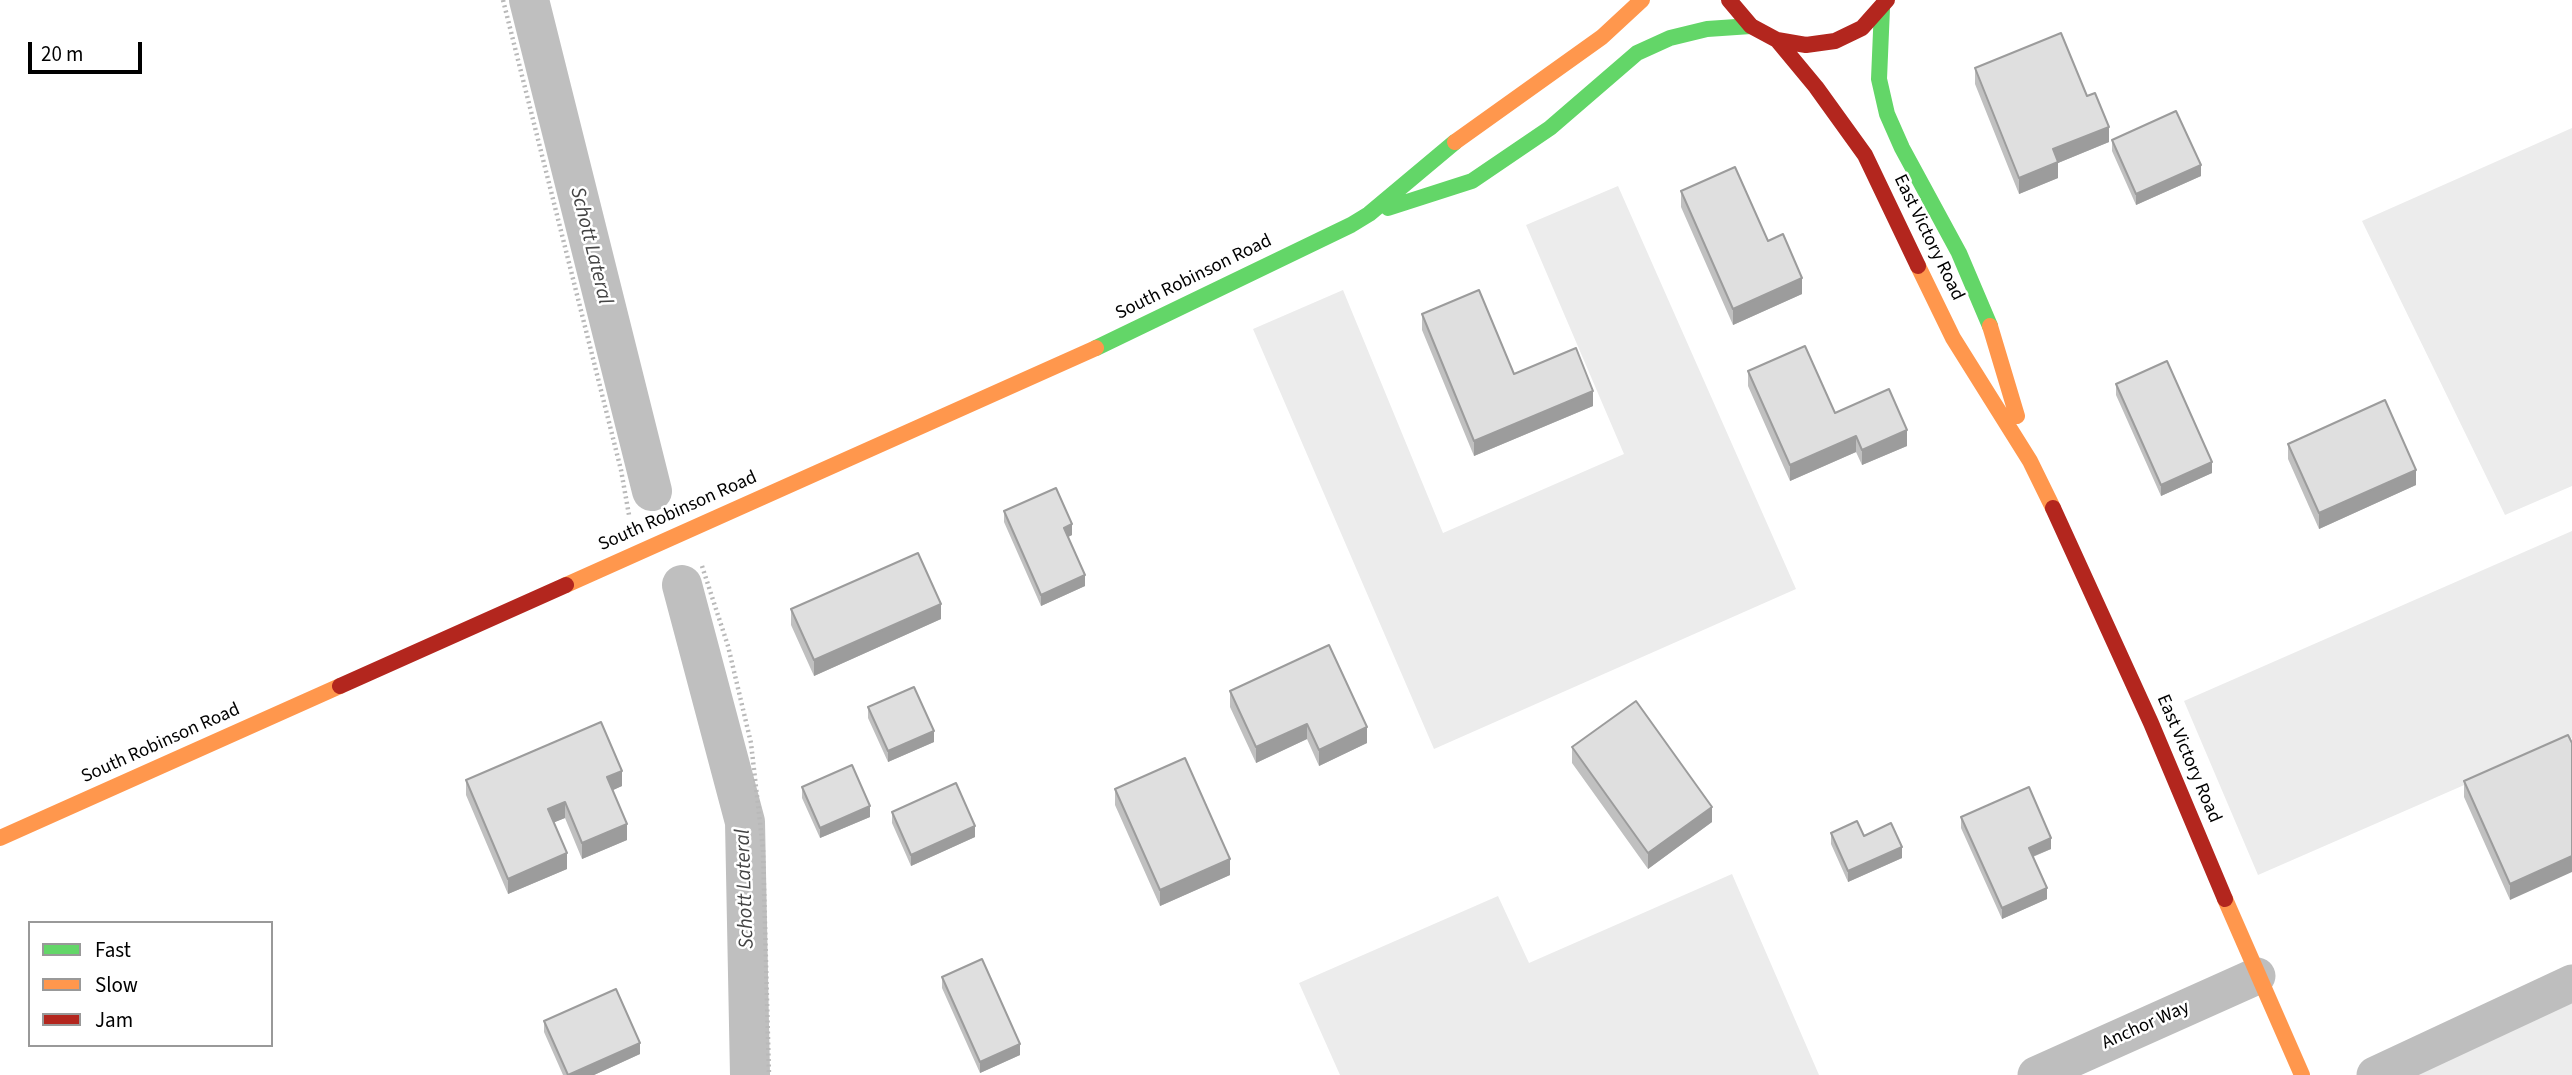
<!DOCTYPE html>
<style>
body{margin:0}
#map{position:relative;width:2572px;height:1075px;overflow:hidden;background:#fff;font-family:"Source Sans 3",sans-serif}
canvas{display:block}
.legend{position:absolute;left:28px;top:921px;width:245px;height:126px;box-sizing:border-box;background:#fff;border:2px solid #999;margin:0;padding:9px 12px;list-style:none;font-size:21px;color:#000}
.legend li{display:flex;align-items:center;gap:14px;height:35px}
.legend b{width:35px;border:2px solid #999}
.scale{position:absolute;left:28px;top:42px;width:114px;height:32px;box-sizing:border-box;border:4px solid #000;border-top:0;padding-left:9px;font-size:21px;line-height:24px;white-space:nowrap;color:#000;-webkit-text-stroke:5px #fff;paint-order:stroke}
</style>
<div id="map">
<canvas width="2572" height="1075"></canvas>
<ul class="legend">
<li><b style="height:9px;background:#63d668"></b>Fast</li>
<li><b style="height:9px;background:#ff974d"></b>Slow</li>
<li><b style="height:9px;background:#b3261e"></b>Jam</li>
</ul>
<div class="scale">20 m</div>
</div>
<script>
const ctx = document.querySelector('canvas').getContext('2d');
ctx.lineJoin = 'round';
function fillPath(path, color) { ctx.fillStyle = color; ctx.fill(path, 'evenodd'); }
const shape = rows => new Path2D(rows.map(r => 'M' + r).join(''));
function strokePath(path, color, width, dash) { ctx.strokeStyle = color; ctx.lineWidth = width; ctx.lineCap = dash ? 'butt' : 'round'; ctx.setLineDash(dash || []); ctx.stroke(path); }
function label(font, color, halo, rows, align = 'center') {
  ctx.font = font + ' "Source Sans 3",sans-serif'; ctx.lineWidth = 5; ctx.setLineDash([]); ctx.textBaseline = 'middle'; ctx.strokeStyle = halo; ctx.fillStyle = color; for (const [text, x, y, turn = 0] of rows) {
    ctx.save(); ctx.translate(x, y); ctx.rotate((+turn || 0) * Math.PI / 180); ctx.textAlign = isNaN(turn) ? turn : align; if (halo) ctx.strokeText(text, 0, 0); ctx.fillText(text, 0, 0); ctx.restore();
  }
}
fillPath(shape([
 [2572,128,2572,486,2505,515,2362,221],
 [1618,186,1796,589,1434,749,1253,329,1343,290,1443,533,1624,454,1526,225],
 [2572,531,2572,738,2258,875,2184,701],
 [1732,874,1819,1075,1340,1075,1299,983,1498,896,1529,963],
 [2572,983,2572,1075,2363,1075]
]), '#ececec');
strokePath(shape([
 [529,0,652,491],
 [682,585,745,822,750,1075]
]), '#bfbfbf', 40);
strokePath(shape([
 [503,0,621,470,629,515],
 [702,566,728,646,751,743,763,849,769,1075]
]), '#b9b9b9', 4.5, [2, 3.5]);
strokePath(shape([
 [2036,1075,2257,976],
 [2375,1075,2572,983]
]), '#bebebe', 37);
strokePath(shape([
 [1882,8,1879,79,1887,114,1902,148,1959,253,1990,326],
 [1388,208,1472,181,1550,128,1637,53,1670,38,1707,29,1751,26],
 [1096,348,1351,225,1369,214,1455,142]
]), '#63d668', 16);
strokePath(shape([
 [1455,142,1602,37,1642,0],
 [1918,266,1953,338,2030,461,2053,508],
 [1990,326,2017,416],
 [566,585,1096,348],
 [0,838,340,686],
 [2225,899,2302,1075]
]), '#ff974d', 16);
strokePath(shape([
 [1729,0,1751,26,1777,40,1806,45,1835,41,1862,28,1887,0],
 [1777,40,1816,87,1865,155,1918,266],
 [2053,508,2151,723,2225,899],
 [340,686,566,585]
]), '#b3261e', 16);
fillPath(shape([
 [1975,68,2087,96,2109,142,2058,163,2058,178,2019,194,1975,84],
 [2112,140,2201,176,2136,205,2112,151],
 [1681,191,1768,241,1802,294,1733,325,1681,207],
 [1422,314,1514,374,1593,406,1474,456,1422,330],
 [1748,371,1835,413,1907,446,1862,465,1856,452,1790,481,1748,386],
 [2116,384,2212,473,2161,496,2116,395],
 [2288,444,2416,485,2319,529,2288,459],
 [1004,511,1072,535,1068,537,1085,586,1041,606,1004,522],
 [791,609,941,619,814,676,791,625],
 [1230,691,1367,743,1319,766,1307,739,1256,763,1230,707],
 [868,707,934,742,888,762,868,718],
 [2568,735,2510,900,2464,797,2464,781],
 [1572,747,1712,822,1648,869,1572,763],
 [466,780,622,786,612,790,627,840,582,859,565,818,554,822,567,869,508,894,466,795],
 [802,787,870,817,820,838,802,798],
 [1115,789,1230,875,1160,906,1115,805],
 [892,812,975,837,911,866,892,823],
 [1961,817,2051,849,2033,857,2047,899,2002,919,1961,828],
 [1831,833,1864,836,1902,858,1848,882,1831,844],
 [942,977,1020,1055,980,1073,942,988],
 [544,1021,640,1054,594,1075,563,1075,544,1032]
]), '#c0c0c0');
fillPath(shape([
 [2109,127,2109,142,2058,163,2058,178,2019,194,2019,178,2053,149],
 [2201,165,2201,176,2136,205,2136,194],
 [1802,278,1802,294,1733,325,1733,309],
 [1593,391,1593,406,1474,456,1474,441],
 [1907,430,1907,446,1862,465,1862,450],
 [1856,436,1856,452,1790,481,1790,465],
 [2212,462,2212,473,2161,496,2161,485],
 [2416,470,2416,485,2319,529,2319,513],
 [1072,524,1072,535,1064,539,1064,528],
 [1085,575,1085,586,1041,606,1041,595],
 [941,604,941,619,814,676,814,660],
 [1307,724,1307,739,1256,763,1256,747],
 [1367,727,1367,743,1319,766,1319,750],
 [934,731,934,742,888,762,888,751],
 [622,771,622,786,607,793,607,777],
 [565,802,565,818,548,825,548,809],
 [870,806,870,817,820,838,820,828],
 [1712,807,1712,822,1648,869,1648,853],
 [627,824,627,840,582,859,582,843],
 [975,826,975,837,911,866,911,855],
 [2051,838,2051,849,2029,858,2029,848],
 [1902,847,1902,858,1848,882,1848,871],
 [567,853,567,869,508,894,508,879],
 [2572,856,2572,872,2510,900,2510,884],
 [1230,859,1230,875,1160,906,1160,890],
 [2047,888,2047,899,2002,919,2002,908],
 [640,1043,640,1054,594,1075,569,1075],
 [1020,1044,1020,1055,980,1073,980,1062]
]), '#9c9c9c');
const building = shape([
 [2061,33,2087,96,2095,93,2109,127,2053,149,2058,162,2019,178,1975,68,2061,33],
 [2176,111,2201,165,2136,194,2112,140,2176,111],
 [1735,167,1768,241,1783,234,1802,278,1733,309,1681,191,1735,167],
 [1479,290,1514,374,1576,348,1593,391,1474,441,1422,314,1479,290],
 [1805,346,1835,413,1889,389,1907,430,1862,450,1856,436,1790,465,1748,371,1805,346],
 [2167,361,2212,462,2161,485,2116,384,2167,361],
 [2385,400,2416,470,2319,513,2288,444,2385,400],
 [1056,488,1072,524,1064,528,1085,575,1041,595,1004,511,1056,488],
 [918,553,941,604,814,660,791,609,918,553],
 [1329,645,1367,727,1319,750,1307,724,1256,747,1230,691,1329,645],
 [914,687,934,731,888,751,868,707,914,687],
 [1636,701,1712,807,1648,853,1572,747,1636,701],
 [601,722,622,771,607,777,627,824,582,843,565,802,548,809,567,853,508,879,466,780,601,722],
 [2568,735,2572,743,2572,856,2510,884,2464,781,2568,735],
 [1185,758,1230,859,1160,890,1115,789,1185,758],
 [852,765,870,806,820,828,802,787,852,765],
 [956,783,975,826,911,855,892,812,956,783],
 [2029,787,2051,838,2029,848,2047,888,2002,908,1961,817,2029,787],
 [1857,821,1864,836,1891,823,1902,847,1848,871,1831,833,1857,821],
 [982,959,1020,1044,980,1062,942,977,982,959],
 [616,989,640,1043,568,1075,544,1021,616,989]
]);
fillPath(building, '#dfdfdf');
strokePath(building, '#9c9c9c', 2);
label('19px', '#000', '#fff', [
 ["East Victory Road",1928,238,64],
 ["South Robinson Road",1194,278,-26],
 ["South Robinson Road",678,512,-24],
 ["South Robinson Road",161,744,-24],
 ["East Victory Road",2188,759,67],
 ["Anchor Way",2146,1026,-24]
]);
label('italic 21px', '#444', '#fff', [
 ["Schott Lateral",590,246,76],
 ["Schott Lateral",746,889,-92]
]);
</script>
